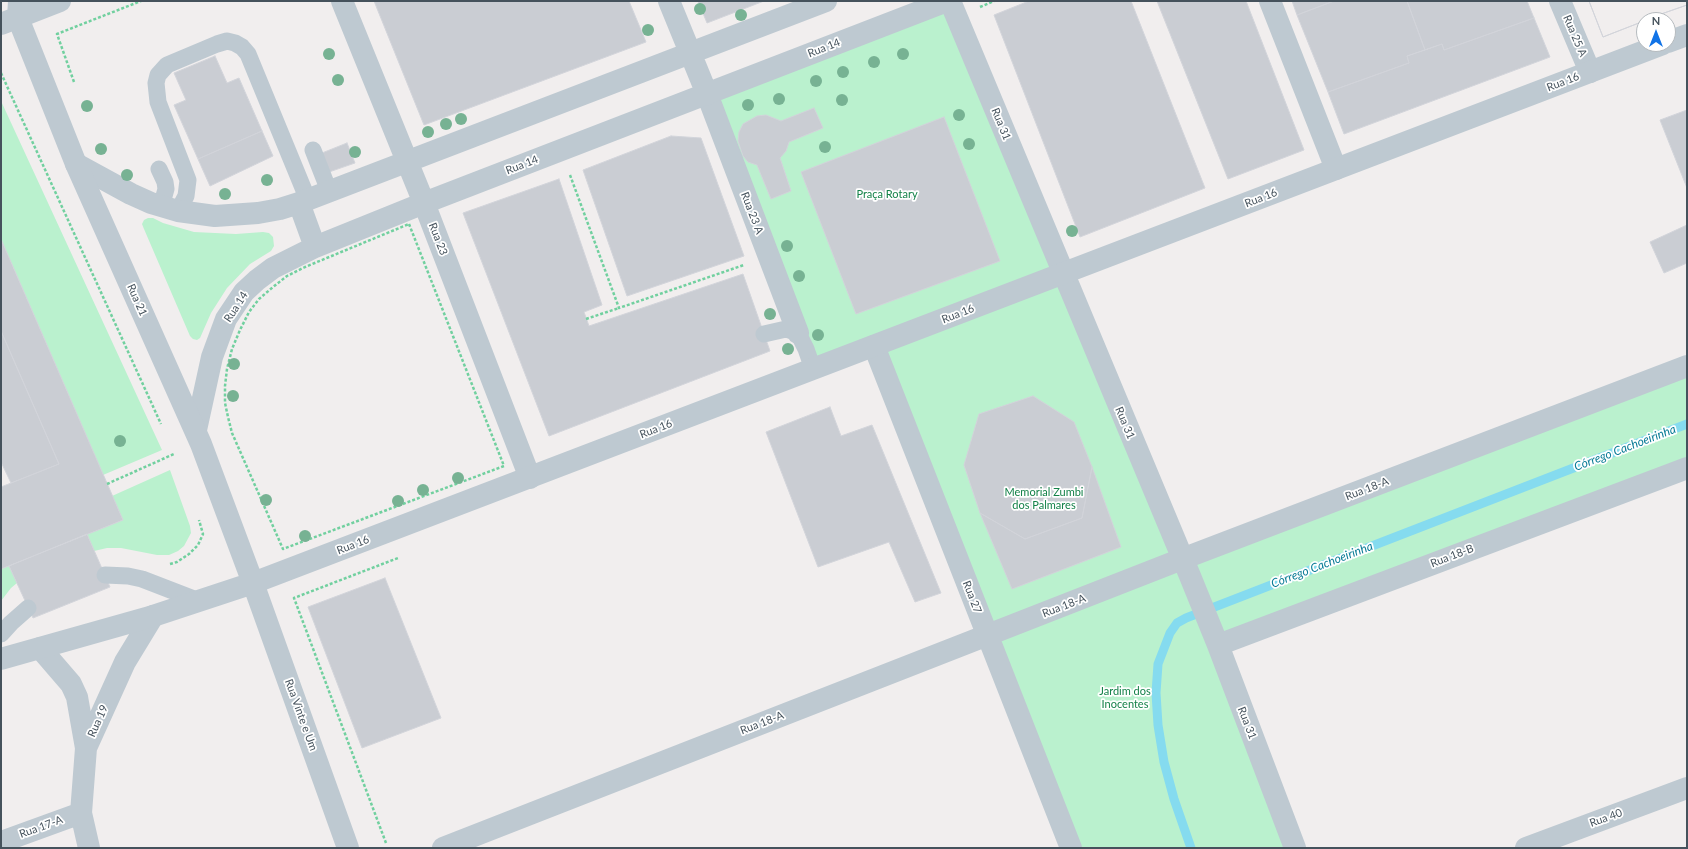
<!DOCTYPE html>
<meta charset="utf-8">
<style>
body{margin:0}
#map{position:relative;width:1688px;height:849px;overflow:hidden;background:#f1eeee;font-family:Lato,sans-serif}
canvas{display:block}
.frame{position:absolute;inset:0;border:2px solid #45525c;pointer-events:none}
.north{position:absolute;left:1636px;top:12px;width:40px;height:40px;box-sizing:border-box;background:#fff;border:1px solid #b5babe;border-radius:50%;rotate:0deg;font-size:11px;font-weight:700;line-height:16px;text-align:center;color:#45525c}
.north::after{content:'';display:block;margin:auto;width:14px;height:18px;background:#1173e7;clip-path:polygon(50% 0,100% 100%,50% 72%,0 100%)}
</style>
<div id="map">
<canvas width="1688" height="849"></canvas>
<div class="frame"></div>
<div class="north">N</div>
</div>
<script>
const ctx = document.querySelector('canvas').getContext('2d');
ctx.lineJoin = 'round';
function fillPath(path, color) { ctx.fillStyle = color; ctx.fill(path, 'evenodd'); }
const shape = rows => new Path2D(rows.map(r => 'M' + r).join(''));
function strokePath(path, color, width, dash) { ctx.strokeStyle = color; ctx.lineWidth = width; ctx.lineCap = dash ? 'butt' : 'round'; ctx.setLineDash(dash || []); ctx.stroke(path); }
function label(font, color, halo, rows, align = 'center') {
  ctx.font = font + ' Lato,sans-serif'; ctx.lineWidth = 3.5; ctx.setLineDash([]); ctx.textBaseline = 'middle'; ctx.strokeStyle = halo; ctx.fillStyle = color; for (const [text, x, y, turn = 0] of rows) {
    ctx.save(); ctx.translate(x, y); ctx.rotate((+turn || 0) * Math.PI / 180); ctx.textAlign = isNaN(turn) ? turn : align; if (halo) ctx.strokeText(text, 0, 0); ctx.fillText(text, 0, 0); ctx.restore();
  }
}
fillPath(shape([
 [947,1,1182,559,1687,366,1687,468,1218,645,1295,848,1071,848,874,346,813,369,707,94],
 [1,101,162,450,103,475,1,239],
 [148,218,153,218,163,223,194,232,236,234,263,232,269,233,273,237,274,246,271,251,250,264,227,288,211,313,200,338,197,340,193,339,190,336,144,229,142,224,144,220],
 [170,470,190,526,191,533,184,546,178,551,169,555,157,555,121,548,107,548,94,551,87,534,123,520,112,496],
 [9,566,17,583,11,588,1,601,1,569]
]), '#baf1ce');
strokePath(shape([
 [1191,848,1174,799,1164,762,1158,725,1156,693,1158,664,1170,633,1177,623,1186,618,1687,424]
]), '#85dbef', 9);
const building = shape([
 [374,1,629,1,646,42,424,125,374,1],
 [698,1,764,1,707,23,698,1],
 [1029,1,1131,1,1205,188,1080,237,994,15,1029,1],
 [1157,1,1246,1,1304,150,1228,179,1157,1],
 [1292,1,1334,1,1297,15,1292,1],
 [1334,1,1407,1,1425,50,1407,56,1409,63,1328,92,1297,15,1334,1],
 [1407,1,1527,1,1534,18,1444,50,1442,44,1425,50,1407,1],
 [1589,1,1687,1,1687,5,1644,20,1644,21,1603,37,1589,1],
 [1589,1,1687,1,1687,5,1644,20,1644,21,1603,37,1589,1],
 [1534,18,1550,57,1344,134,1328,92,1409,63,1407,56,1442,44,1444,50,1534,18],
 [215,56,227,83,239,78,262,131,198,159,174,105,186,100,174,73,215,56],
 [814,108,823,128,789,142,786,151,780,158,791,191,771,199,757,165,748,162,743,156,738,141,739,132,743,124,757,116,766,115,781,121,814,108],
 [1687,110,1687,188,1660,120,1687,110],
 [944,117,1000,261,856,314,801,172,944,117],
 [262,131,273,156,210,186,198,159,262,131],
 [671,136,701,138,744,256,627,296,583,170,671,136],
 [347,143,355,163,329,172,322,153,347,143],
 [559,179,602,305,584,312,589,326,743,274,770,351,549,436,463,213,559,179],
 [1687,225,1687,263,1664,273,1650,242,1687,225],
 [1,239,123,520,1,569,1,487,59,464,1,331,1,239],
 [1,331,59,464,11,483,1,462,1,331],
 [1033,396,1074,422,1092,467,1082,518,1025,539,980,513,964,465,979,414,1033,396],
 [830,407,841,436,872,425,941,593,915,602,889,542,818,567,766,432,830,407],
 [1092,467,1121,547,1012,589,980,513,1025,539,1082,518,1092,467],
 [87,534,110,587,33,618,9,566,87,534],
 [385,578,441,718,362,748,308,607,385,578]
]);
fillPath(building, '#cacdd3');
strokePath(building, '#d2d4da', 1);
strokePath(shape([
 [980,7,994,1],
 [1,73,161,424],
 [74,82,57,34,141,1],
 [570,175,619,308,744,265],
 [409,224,504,466,283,549,232,433,228,417,225,403,225,386,227,369,232,349,240,330,249,312,259,299,273,287,287,276,305,267,409,224],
 [586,319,619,308],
 [107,484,174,454],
 [170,564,177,562,189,554,198,545,203,534,199,520],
 [386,843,294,598,398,558]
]), '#71d09f', 2.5, [3, 2]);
strokePath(shape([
 [313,150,329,191],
 [159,169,165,182,166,189,161,207],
 [178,211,186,196,188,180,158,102,156,83,158,75,167,65,217,44,227,41,235,43,242,47,248,54,308,200],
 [764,334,786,329,798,333,806,349,813,369],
 [105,575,128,576,142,579,199,601],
 [1,634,11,623,28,608]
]), '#bec9d1', 17);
strokePath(shape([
 [1270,1,1336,169],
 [707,94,798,333]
]), '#bec9d1', 22);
strokePath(shape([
 [342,1,424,203,530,478],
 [669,1,707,94],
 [950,1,1190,576,1218,645,1295,848],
 [1560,1,1590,72],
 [76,164,131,194,151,203,178,211,215,216,258,213,280,209,299,203,826,1],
 [299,203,315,247],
 [874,346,1071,848],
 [196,430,212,357,226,319,244,292,257,280,273,268,315,247,424,203,947,1],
 [1218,645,1687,468],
 [40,648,71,684,77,697,86,748,81,813,89,848],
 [86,748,125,662,153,616],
 [1,842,81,813],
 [443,848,1182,559,1687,366],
 [1526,848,1687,788]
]), '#bec9d1', 22);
strokePath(shape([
 [19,1,18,18,76,164,201,444,253,583,348,848],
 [1,24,60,1],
 [1668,42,1687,35],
 [1,659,153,616,253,583,1663,44]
]), '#bec9d1', 22);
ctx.fillStyle = '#77b293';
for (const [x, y] of [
 [700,9],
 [741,15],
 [648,30],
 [329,54],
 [903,54],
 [874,62],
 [843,72],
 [338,80],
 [816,81],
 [779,99],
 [842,100],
 [748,105],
 [87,106],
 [959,115],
 [461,119],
 [446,124],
 [428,132],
 [969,144],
 [825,147],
 [101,149],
 [355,152],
 [127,175],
 [267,180],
 [225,194],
 [1072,231],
 [787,246],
 [799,276],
 [770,314],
 [818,335],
 [788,349],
 [234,364],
 [233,396],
 [120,441],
 [458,478],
 [423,490],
 [266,500],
 [398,501],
 [305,536]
]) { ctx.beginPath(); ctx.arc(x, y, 6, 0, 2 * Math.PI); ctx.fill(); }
label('11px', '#45525c', '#fff', [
 ["Rua 25 A",1575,36,67],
 ["Rua 14",824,48,-21],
 ["Rua 16",1563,82,-21],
 ["Rua 31",1001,124,68],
 ["Rua 14",522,165,-21],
 ["Rua 16",1261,198,-21],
 ["Rua 23 A",752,213,69],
 ["Rua 23",438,239,69],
 ["Rua 21",137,300,66],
 ["Rua 14",236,307,-57],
 ["Rua 16",958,314,-21],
 ["Rua 31",1125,423,67],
 ["Rua 16",656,429,-21],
 ["Rua 18-A",1367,489,-21],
 ["Rua 16",353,545,-21],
 ["Rua 18-B",1452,556,-21],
 ["Rua 27",972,597,69],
 ["Rua 18-A",1064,606,-21],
 ["Rua Vinte e Um",301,715,70],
 ["Rua 19",98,721,-66],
 ["Rua 18-A",762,723,-21],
 ["Rua 31",1247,723,69],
 ["Rua 40",1606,818,-20],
 ["Rua 17-A",41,827,-20]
]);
label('11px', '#138148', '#fff', [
 ["Praça Rotary",887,194],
 ["Memorial Zumbi",1044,492],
 ["dos Palmares",1044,505],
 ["Jardim dos",1125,691],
 ["Inocentes",1125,704]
]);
label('italic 12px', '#087b96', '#fff', [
 ["Córrego Cachoeirinha",1625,448,-21],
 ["Córrego Cachoeirinha",1322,565,-21]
]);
</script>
